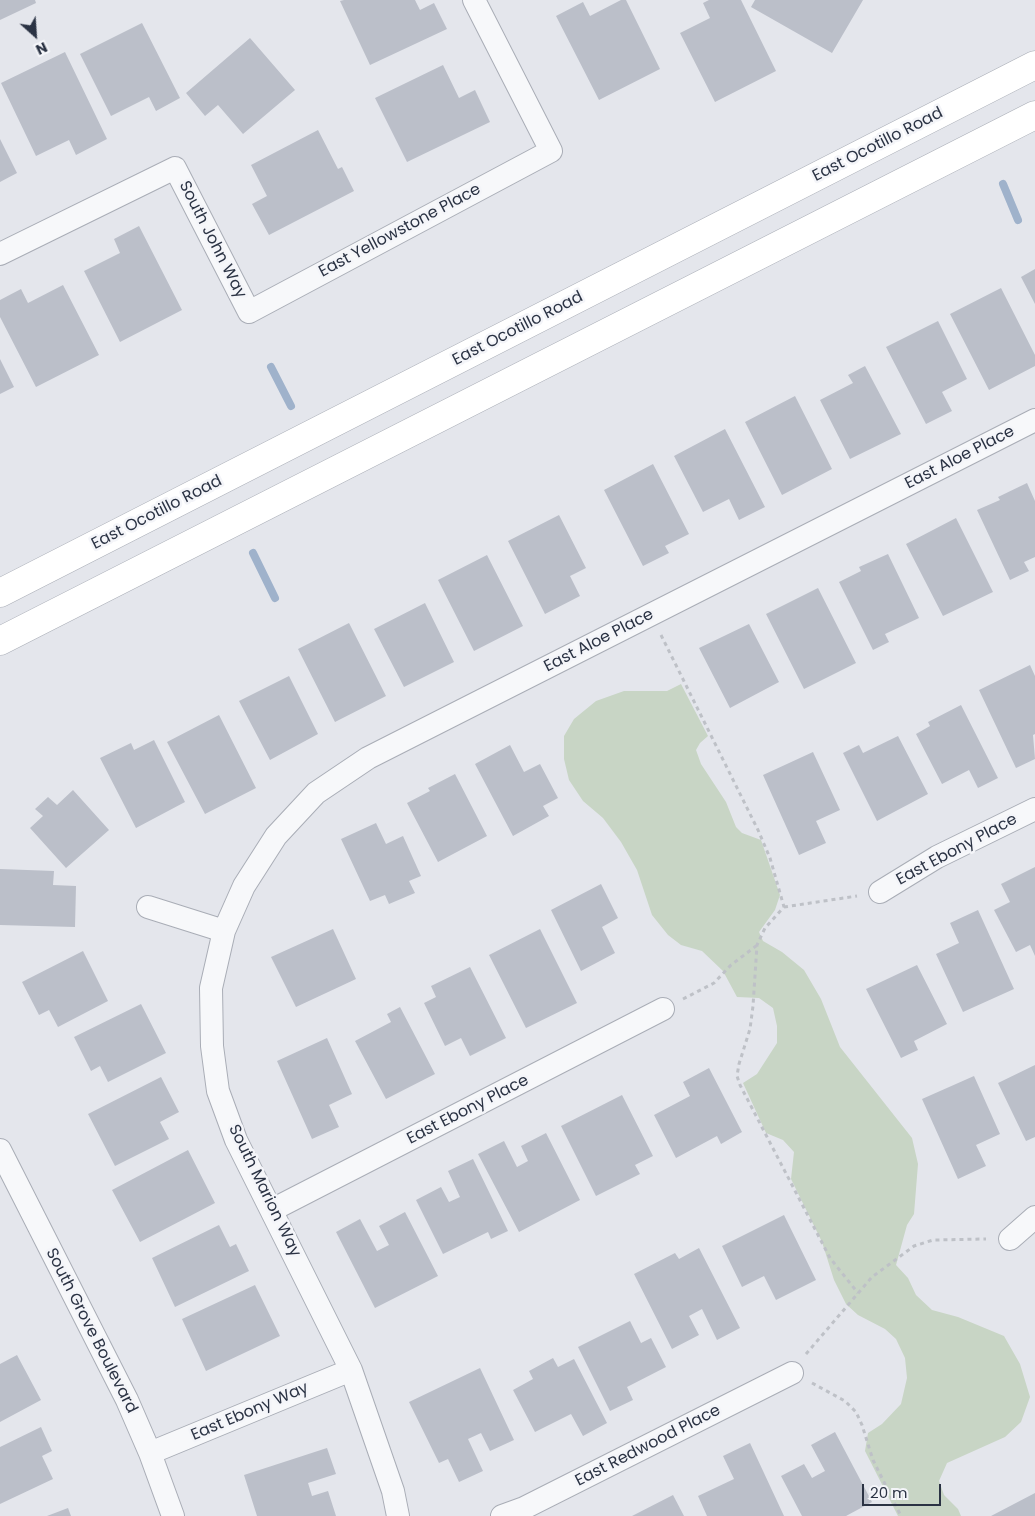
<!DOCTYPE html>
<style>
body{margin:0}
#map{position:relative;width:1035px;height:1516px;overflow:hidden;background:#e4e6ec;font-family:Poppins,sans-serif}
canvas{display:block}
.north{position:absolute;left:10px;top:10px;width:50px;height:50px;-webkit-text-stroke:4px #f4f5f9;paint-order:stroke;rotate:154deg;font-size:14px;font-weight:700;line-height:20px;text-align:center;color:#2b3344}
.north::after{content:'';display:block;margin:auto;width:18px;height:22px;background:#2b3344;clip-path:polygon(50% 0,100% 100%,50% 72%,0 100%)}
.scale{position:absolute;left:862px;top:1484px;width:79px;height:22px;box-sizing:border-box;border:2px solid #2b3344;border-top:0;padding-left:6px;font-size:15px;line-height:18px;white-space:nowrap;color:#2b3344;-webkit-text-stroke:4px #f4f5f9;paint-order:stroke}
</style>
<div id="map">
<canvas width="1035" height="1516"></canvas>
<div class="north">N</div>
<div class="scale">20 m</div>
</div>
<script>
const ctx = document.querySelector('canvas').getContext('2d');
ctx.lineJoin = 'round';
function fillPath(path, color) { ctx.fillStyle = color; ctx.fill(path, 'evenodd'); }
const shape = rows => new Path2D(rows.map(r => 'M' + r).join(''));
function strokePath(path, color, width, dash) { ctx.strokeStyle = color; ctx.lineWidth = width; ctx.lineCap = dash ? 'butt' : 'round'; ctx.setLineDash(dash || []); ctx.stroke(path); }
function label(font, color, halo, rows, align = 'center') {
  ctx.font = font + ' Poppins,sans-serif'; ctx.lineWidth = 5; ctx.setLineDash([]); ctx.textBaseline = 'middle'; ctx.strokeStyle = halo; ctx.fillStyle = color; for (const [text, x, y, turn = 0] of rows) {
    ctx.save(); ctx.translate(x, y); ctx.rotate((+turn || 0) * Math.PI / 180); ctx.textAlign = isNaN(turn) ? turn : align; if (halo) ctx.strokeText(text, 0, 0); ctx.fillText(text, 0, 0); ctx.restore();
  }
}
fillPath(shape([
 [681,684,708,736,700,743,696,750,701,764,726,802,736,827,742,833,761,840,780,895,775,910,759,932,763,941,782,952,804,970,821,999,840,1047,912,1138,918,1164,914,1214,907,1225,896,1265,908,1278,916,1295,932,1310,958,1317,1004,1336,1020,1364,1030,1397,1021,1422,1005,1437,947,1463,939,1481,944,1495,958,1509,961,1516,898,1516,865,1451,868,1433,882,1424,901,1404,907,1378,905,1358,896,1339,885,1329,858,1315,846,1304,834,1280,822,1242,791,1179,794,1152,783,1140,766,1133,743,1083,757,1074,777,1043,777,1026,773,1008,759,998,737,997,723,971,702,951,681,945,668,935,652,915,637,870,621,842,603,818,583,801,569,780,564,759,564,736,574,719,596,701,624,691,667,691]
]), '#c8d5c5');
strokePath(shape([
 [1003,184,1018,220],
 [271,367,291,406],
 [253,553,275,598]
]), '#9fb2cb', 8);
fillPath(shape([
 [0,0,35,0,36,3,0,20],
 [344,0,415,0,420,10,434,3,447,29,370,65,340,1],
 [621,0,626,0,660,69,599,100,556,16,583,2,590,16],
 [709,0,741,0,776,71,715,102,680,33,710,18,703,3],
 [755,0,863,0,832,53,751,7],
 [142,23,180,98,156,111,149,97,111,116,80,54],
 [250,38,295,90,243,134,218,105,205,116,186,93],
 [65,52,107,139,76,155,69,140,36,156,1,83],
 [443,65,459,98,475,90,490,122,407,162,375,98],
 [318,130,338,169,342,167,354,191,269,235,252,204,267,196,251,165],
 [0,139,17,173,0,182],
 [139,226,182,310,120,342,84,271,120,253,114,239],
 [1035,269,1035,304,1021,277],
 [63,285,99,355,36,387,0,317,0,300,21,289,28,303],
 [1001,288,1035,355,1035,366,989,390,950,314],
 [938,321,967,379,942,392,952,411,926,424,886,347],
 [0,359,14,387,0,394],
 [865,366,901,434,850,459,820,400,853,383,848,375],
 [795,396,832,469,782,495,745,422],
 [725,429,765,507,739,520,729,499,703,512,674,456],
 [653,464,689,534,665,546,669,553,643,566,604,490],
 [1027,483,1035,501,1035,557,1024,562,1029,571,1010,580,977,510,1000,500,998,497],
 [559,515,586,568,570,576,580,596,545,614,508,541],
 [956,518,993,592,943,616,906,544],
 [888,554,919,618,885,634,889,642,873,650,839,582,861,571,859,567],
 [487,555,523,626,474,651,438,580],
 [818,588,856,663,804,689,766,614],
 [425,603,454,662,404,687,374,629],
 [349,623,386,696,335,722,298,649],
 [749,624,779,682,730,708,699,648],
 [1030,665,1035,676,1035,734,1033,735,1035,759,1016,768,979,690],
 [289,676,318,734,270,760,239,701],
 [961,705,998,778,978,788,969,770,942,784,916,734,930,726,928,722],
 [219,715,256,788,205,814,167,742],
 [898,736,928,794,877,821,843,753,859,745,863,753],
 [154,740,185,802,136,828,100,758,131,743,134,750],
 [510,745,524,772,540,764,558,798,543,806,549,816,513,836,475,764],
 [813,752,840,810,816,821,826,843,799,855,763,775],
 [455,774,487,836,438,862,407,803,430,791,428,788],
 [73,790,109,830,66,868,30,828,43,816,35,809,48,797,57,805],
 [376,823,386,844,403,836,421,876,409,881,415,893,389,904,385,895,370,901,341,839],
 [1035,867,1035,956,1030,945,1016,952,994,910,1010,902,1001,884],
 [0,869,54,871,53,885,76,886,75,927,0,925],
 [601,884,618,918,602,927,615,953,581,971,551,910],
 [978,910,1014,989,963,1012,936,954,959,943,950,923],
 [333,929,356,979,296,1007,271,957],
 [540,929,577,1003,526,1028,489,955],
 [83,951,108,1001,58,1027,49,1010,39,1015,22,982],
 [917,965,947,1024,914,1041,918,1050,901,1058,866,989],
 [470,967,506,1038,470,1056,461,1038,445,1046,424,1003,436,997,431,986],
 [141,1004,166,1053,108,1082,100,1066,91,1071,74,1037],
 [400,1007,435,1074,386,1099,355,1041,391,1022,387,1014],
 [327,1038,352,1094,329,1105,339,1127,312,1139,277,1061],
 [1035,1065,1035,1137,1026,1141,998,1083],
 [709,1068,742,1132,721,1144,717,1136,676,1158,654,1115,690,1096,683,1082],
 [974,1076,1000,1134,976,1145,986,1166,958,1179,922,1099],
 [161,1077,179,1112,160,1122,169,1139,115,1166,88,1114],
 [622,1095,653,1156,635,1165,640,1174,596,1196,561,1126],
 [546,1133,580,1200,519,1232,478,1154,504,1141,517,1167,528,1161,521,1146],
 [188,1150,215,1203,140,1242,112,1190],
 [473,1159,508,1231,491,1239,488,1232,443,1254,416,1200,441,1187,449,1202,460,1197,448,1171],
 [405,1212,438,1276,375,1308,336,1232,360,1219,377,1251,389,1245,379,1226],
 [784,1215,816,1280,776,1300,764,1276,742,1287,722,1246],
 [219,1225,230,1247,236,1244,249,1271,175,1307,152,1258],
 [699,1248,740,1328,717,1340,702,1309,689,1316,699,1335,672,1349,634,1274,675,1253,679,1259],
 [255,1285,280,1336,206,1371,182,1319],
 [630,1321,641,1343,651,1338,666,1367,627,1387,633,1400,610,1411,578,1347],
 [17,1355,41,1400,0,1422,0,1364],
 [553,1358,558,1367,574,1359,607,1423,583,1436,571,1414,535,1432,513,1390,533,1379,529,1371],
 [480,1368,514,1440,490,1451,481,1433,468,1439,483,1471,459,1482,448,1459,439,1463,409,1402],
 [41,1427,52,1451,42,1456,53,1479,0,1504,0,1447],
 [835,1432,872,1502,846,1516,802,1516,781,1476,804,1464,812,1478,825,1471,811,1445],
 [750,1443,784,1516,707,1516,698,1496,734,1479,723,1456],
 [327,1448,336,1474,308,1483,312,1496,328,1491,336,1516,257,1516,244,1475],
 [1035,1493,1035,1516,991,1516],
 [673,1495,684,1516,632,1516],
 [68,1508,71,1516,47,1516]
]), '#bbbfc9');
const street = shape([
 [0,254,175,168,249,312,551,151,474,0],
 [880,892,937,857,1035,809],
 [148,907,224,931],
 [0,1150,127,1400,150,1453,173,1516],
 [272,1210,663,1009],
 [1010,1239,1035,1217],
 [150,1453,351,1370],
 [398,1516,393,1491,351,1370,236,1140,218,1091,212,1046,211,988,224,931,244,886,276,836,316,793,368,758,1035,420],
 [502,1516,524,1508,792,1373]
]);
const secondary = shape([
 [0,593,1035,65],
 [0,641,1035,115]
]);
strokePath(street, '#a9adb6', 24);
strokePath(secondary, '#a9adb6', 29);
strokePath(shape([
 [661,635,758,830,770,858,784,907,765,928,757,945,753,1006,750,1029,739,1064,737,1076,740,1085,830,1258,858,1293],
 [784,907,857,896],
 [683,999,714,983,731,965,756,946],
 [806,1354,872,1277,914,1246,933,1240,986,1239],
 [812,1383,845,1401,856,1412,862,1425,873,1460,901,1516]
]), '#bec1c7', 3, [4, 4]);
strokePath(street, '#f7f8fa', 22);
strokePath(secondary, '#fff', 28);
label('16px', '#2b3344', '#f4f5f9', [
 ["East Ocotillo Road",878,145,-27],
 ["East Yellowstone Place",400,231,-28],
 ["South John Way",212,240,63],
 ["East Ocotillo Road",518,329,-27],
 ["East Aloe Place",960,458,-27],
 ["East Ocotillo Road",157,513,-27],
 ["East Aloe Place",599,641,-27],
 ["East Ebony Place",957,850,-28],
 ["East Ebony Place",468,1110,-27],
 ["South Marion Way",264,1191,64],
 ["South Grove Boulevard",91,1331,63],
 ["East Ebony Way",250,1412,-23],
 ["East Redwood Place",648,1446,-27]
]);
</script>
